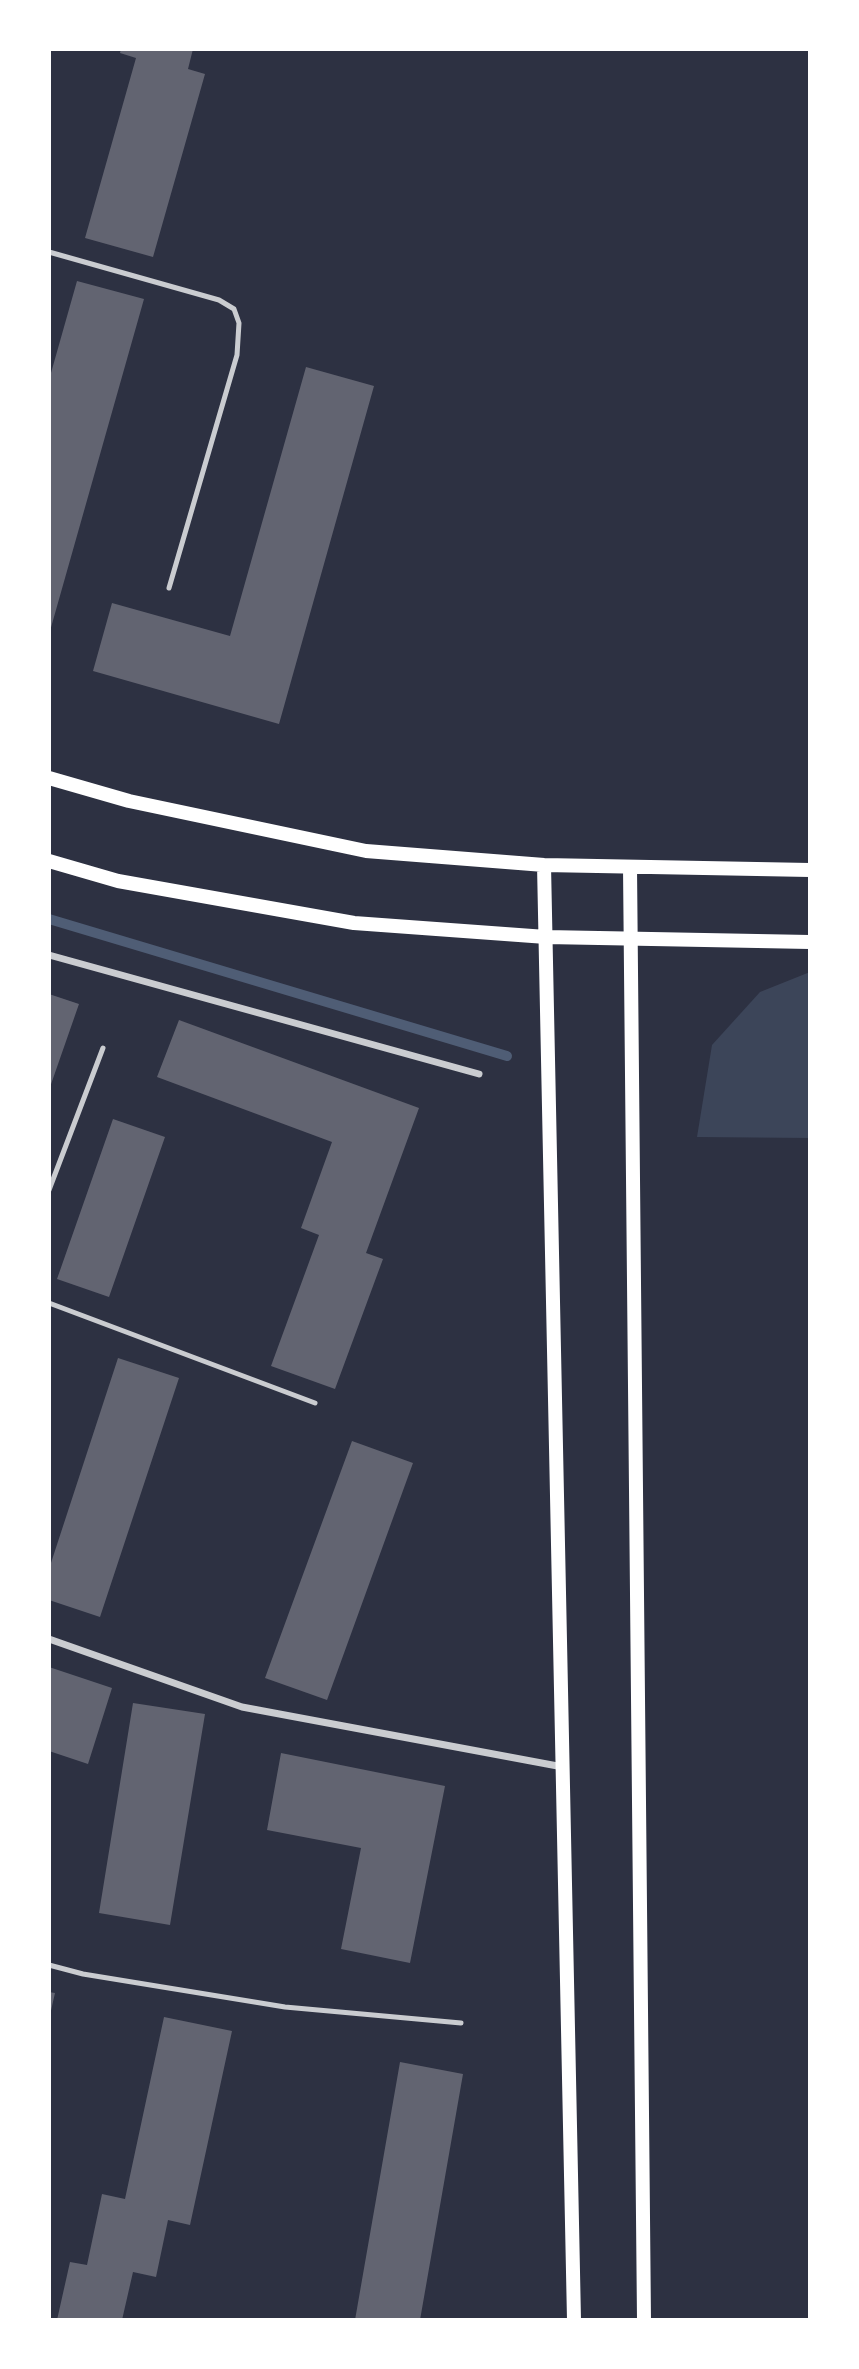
<!DOCTYPE html>
<html>
<head>
<meta charset="utf-8">
<style>
  body { margin:0 }
  #map { position:relative; width:859px; height:2369px; overflow:hidden; background:#2d3142; font-family:"Noto Serif",serif }
  canvas { display:block }
  .frame { position:absolute; inset:0; border:51px solid #fff; pointer-events:none }
</style>
</head>
<body>
<div id="map">
<canvas width="859" height="2369"></canvas>
<div class="frame"></div>
</div>
<script>
const g = document.querySelector('canvas').getContext('2d');
g.lineJoin = 'round';
function fill(path, color) { g.fillStyle = color; g.fill(path, 'evenodd'); }
const toPath = rows => new Path2D(rows.map(r => 'M' + r).join(''));
function strokePath(path, color, width, dash) { g.strokeStyle = color; g.lineWidth = width; g.lineCap = dash ? 'butt' : 'round'; g.setLineDash(dash || []); g.stroke(path); }
const green = toPath([
  [810,972,810,1138,697,1137,712,1045,760,992]
]);
const stream = toPath([
  [49,919,507,1056]
]);
const building = toPath([
  [121,49,193,49,188,69,205,74,153,257,85,238,136,58,120,53],
  [77,281,144,299,50,631,49,380],
  [306,367,374,386,279,724,93,671,112,603,230,636],
  [49,994,79,1004,49,1090],
  [179,1020,419,1108,366,1253,383,1259,335,1389,271,1366,319,1235,301,1228,332,1142,157,1077],
  [113,1119,165,1137,109,1297,57,1279],
  [118,1358,179,1378,100,1617,49,1600,49,1569],
  [352,1441,413,1463,327,1700,265,1678],
  [49,1667,112,1688,88,1764,49,1751],
  [133,1703,205,1714,170,1925,99,1913],
  [281,1753,445,1786,410,1963,341,1949,361,1848,267,1830],
  [49,1992,55,1993,50,2015,49,2015],
  [164,2017,232,2031,190,2225,168,2220,156,2277,133,2272,122,2320,57,2320,70,2262,87,2265,102,2194,125,2199],
  [400,2062,463,2074,420,2320,355,2320]
]);
const service = toPath([
  [49,252,219,300,234,309,239,323,237,355,169,588],
  [49,1190,103,1048],
  [49,1303,315,1403],
  [49,1965,83,1974,285,2007,461,2023]
]);
const minor = toPath([
  [49,955,479,1074],
  [49,1639,242,1707,563,1767]
]);
const secondary = toPath([
  [49,778,129,801,366,851,544,865,810,870],
  [49,861,118,881,354,923,546,937,810,942],
  [544,865,574,2320],
  [630,867,644,2320]
]);
fill(green, '#3c4559');
strokePath(stream, '#4f5d75', 10);
fill(building, '#626471');
strokePath(service, '#caccd0', 5);
strokePath(minor, '#caccd0', 7);
strokePath(secondary, '#fff', 14);
</script>
</body>
</html>
